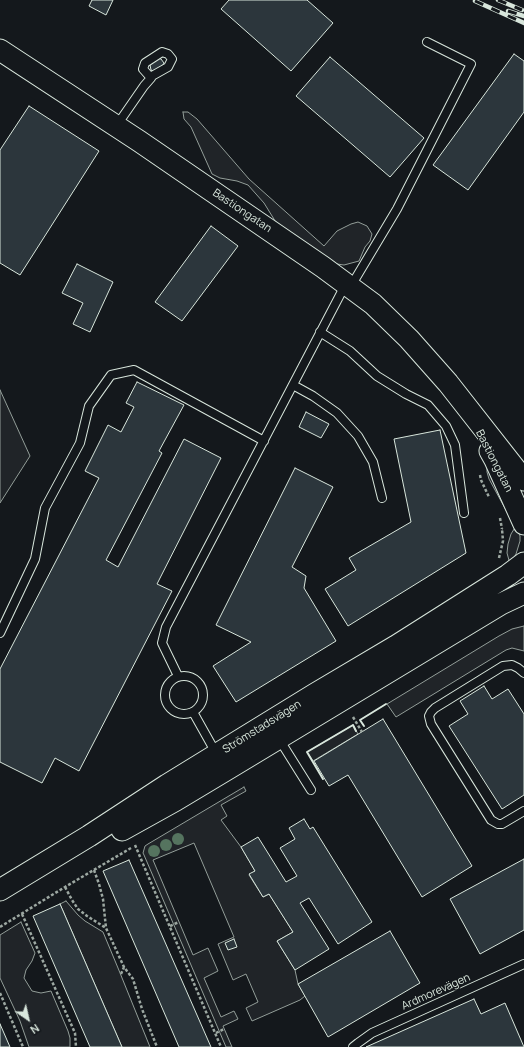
<!DOCTYPE html>
<html>
<head>
<meta charset="utf-8">
<style>
  body { margin:0 }
  #map { position:relative; width:524px; height:1047px; overflow:hidden; background:#14181c; font-family:Manrope,sans-serif }
  canvas { display:block }
  .north { position:absolute; left:8px; top:999px; width:40px; height:40px; -webkit-text-stroke:3px #14181c; paint-order:stroke; rotate:146deg; font-size:11px; font-weight:700; line-height:16px; text-align:center; color:#d8e6dc }
  .north::after { content:''; display:block; margin:auto; width:14px; height:18px; background:#d8e6dc; clip-path:polygon(50% 0,100% 100%,50% 72%,0 100%) }
</style>
</head>
<body>
<div id="map">
<canvas width="524" height="1047"></canvas>
<div class="north">N</div>
</div>
<script>
const g = document.querySelector('canvas').getContext('2d');
g.lineJoin = 'round';
function fill(path, color) { g.fillStyle = color; g.fill(path, 'evenodd'); }
const toPath = rows => new Path2D(rows.map(r => 'M' + r).join(''));
function strokePath(path, color, width, dash) { g.strokeStyle = color; g.lineWidth = width; g.lineCap = dash ? 'butt' : 'round'; g.setLineDash(dash || []); g.stroke(path); }
function drawText(font, color, halo, rows, align = 'center') {
  g.font = font + ' Manrope,sans-serif'; g.lineWidth = 3; g.setLineDash([]); g.textBaseline = 'middle'; g.strokeStyle = halo; g.fillStyle = color; for (const [text, x, y, turn = 0] of rows) {
    g.save(); g.translate(x, y); g.rotate((+turn || 0) * Math.PI / 180); g.textAlign = isNaN(turn) ? turn : align; if (halo) g.strokeText(text, 0, 0); g.fillText(text, 0, 0); g.restore();
  }
}
const green = toPath([
  [183,112,188,112,197,119,249,179,324,246,337,231,351,224,358,222,367,226,372,234,370,241,365,247,359,261,344,265,337,264,321,256,277,224,264,203,248,185,237,181,220,178,212,174,191,127,184,119,183,112],
  [0,390,30,456,0,503,0,390],
  [487,466,511,513,507,512,489,479,487,472,487,466],
  [516,526,520,536,520,541,516,554,510,564,507,553,508,544,511,534,516,526],
  [524,626,524,651,512,648,506,650,396,717,387,704,499,636,512,629,524,626],
  [353,725,358,734,313,761,307,752,353,725],
  [244,787,246,791,221,805,227,816,221,820,241,847,255,871,249,875,263,897,269,894,293,932,277,941,295,970,298,984,305,996,300,1000,252,1021,246,1008,258,1002,246,974,233,980,218,944,234,937,194,843,153,860,193,955,208,948,218,971,204,978,221,1017,234,1011,238,1019,223,1026,232,1047,226,1047,144,855,143,853,145,846,148,844,244,787],
  [66,901,78,915,85,921,103,932,118,968,150,1047,122,1047,60,904,66,901],
  [21,922,35,953,32,961,26,970,24,978,32,991,41,993,51,991,68,1031,70,1038,70,1047,29,1047,20,1021,0,978,0,935,21,922]
]);
const building = toPath([
  [92,0,113,0,106,15,89,6,92,0],
  [229,0,307,0,333,23,291,71,221,9,229,0],
  [514,54,524,61,524,112,468,190,433,165,514,54],
  [330,57,424,138,390,177,296,96,330,57],
  [158,58,161,59,164,63,163,65,153,71,151,70,150,65,158,58],
  [29,106,99,151,20,275,0,263,0,150,29,106],
  [211,226,238,246,182,321,155,302,211,226],
  [77,264,113,282,90,332,73,324,83,303,62,293,77,264],
  [137,382,184,405,159,451,162,453,106,560,118,567,184,439,221,458,157,584,172,591,79,771,55,758,42,783,0,762,0,669,99,478,85,471,108,425,121,432,134,407,126,403,137,382],
  [306,412,329,424,321,438,299,427,306,412],
  [440,430,466,553,348,626,325,589,356,570,349,558,411,522,394,439,440,430],
  [295,468,333,487,292,567,306,576,304,588,336,641,236,702,213,666,251,642,216,625,295,468],
  [484,686,492,699,508,689,524,714,524,795,502,809,449,726,468,714,460,701,484,686],
  [383,719,472,866,422,897,348,775,329,786,314,761,383,719],
  [304,819,310,829,313,827,372,922,338,944,309,898,300,903,329,949,295,970,277,941,293,932,269,894,263,897,249,874,255,871,241,847,258,837,286,882,297,876,280,848,295,839,289,828,304,819],
  [524,859,524,930,480,954,450,899,524,859],
  [129,860,211,1047,179,1047,103,871,129,860],
  [60,904,122,1047,90,1047,33,916,60,904],
  [390,931,420,983,328,1037,298,984,390,931],
  [234,939,237,947,228,950,225,943,234,939],
  [474,999,481,1014,505,1003,524,1047,366,1047,474,999],
  [0,1024,10,1047,0,1047,0,1024]
]);
const path = toPath([
  [480,475,481,480,489,497],
  [500,518,502,529],
  [499,558,503,541,502,529,503,529],
  [353,717,362,732],
  [135,845,221,1047],
  [94,870,99,884,103,899,106,928,124,967,133,979,142,1009,157,1047],
  [65,887,72,900,78,909,87,916,106,928],
  [22,914,75,1033,76,1047],
  [170,926,179,922],
  [0,927,65,887,131,848],
  [121,974,124,967],
  [0,993,23,1047],
  [216,1033,224,1029]
]);
const lane = toPath([
  [117,125,144,86,151,78,152,76,168,67,172,59,168,54,162,52,145,63,143,69,151,78],
  [351,286,397,209,471,64,427,42],
  [320,332,350,351,377,376,406,394,428,405,446,426,455,445,464,513],
  [293,385,313,396,337,413,358,436,373,462,382,498],
  [0,633,35,559,45,508,80,443,89,406,111,375,134,370,264,441],
  [524,673,518,668,512,665,503,666,435,708,431,712,429,716,431,724,491,820,498,824,502,824,524,811],
  '165 695a19 19 0 1 1 38 0a19 19 0 1 1-38 0Z',
  [178,676,162,643,166,627,341,293,346,284],
  [193,712,216,753],
  [279,739,311,790],
  [353,1047,358,1043,372,1033,524,964]
]);
const secondary = toPath([
  [0,50,139,141,323,267,373,304,409,339,448,383,524,480],
  [490,451,495,460,524,524],
  [122,830,176,800,226,770,501,604,524,593],
  [0,890,89,836,167,785,315,694,396,646,508,575,524,563]
]);
const rail = toPath([
  [498,0,522,10],
  [475,1,524,23],
  [508,11,524,16]
]);
const wall = toPath([
  [364,726,360,720,386,704],
  [323,779,307,752,353,725,356,731]
]);
const trees = [
  [178,839],
  [166,845],
  [154,851]
];
const streetNames = [
  ["Bastiongatan",242,211,34],
  ["Bastiongatan",494,461,63],
  ["Strömstadsvägen",262,727,-32],
  ["Ardmorevägen",436,992,-24]
];
fill(green, '#202428');
strokePath(green, '#939e99', 1);
fill(building, '#2c363c');
strokePath(building, '#d8e6dc', 1);
strokePath(lane, '#d8e6dc', 10);
strokePath(secondary, '#d8e6dc', 23);
strokePath(path, '#9da8a2', 2.5, [3, 2]);
strokePath(lane, '#14181c', 8);
strokePath(secondary, '#14181c', 21);
strokePath(rail, '#d8e6dc', 4.5);
strokePath(rail, '#14181c', 3, [9]);
strokePath(wall, '#d8e6dc', 2);
g.fillStyle = '#55745f';
for (const [x, y] of trees) { g.beginPath(); g.arc(x, y, 6, 0, 2 * Math.PI); g.fill(); }
drawText('11px', '#d8e6dc', '#14181c', streetNames);
</script>
</body>
</html>
